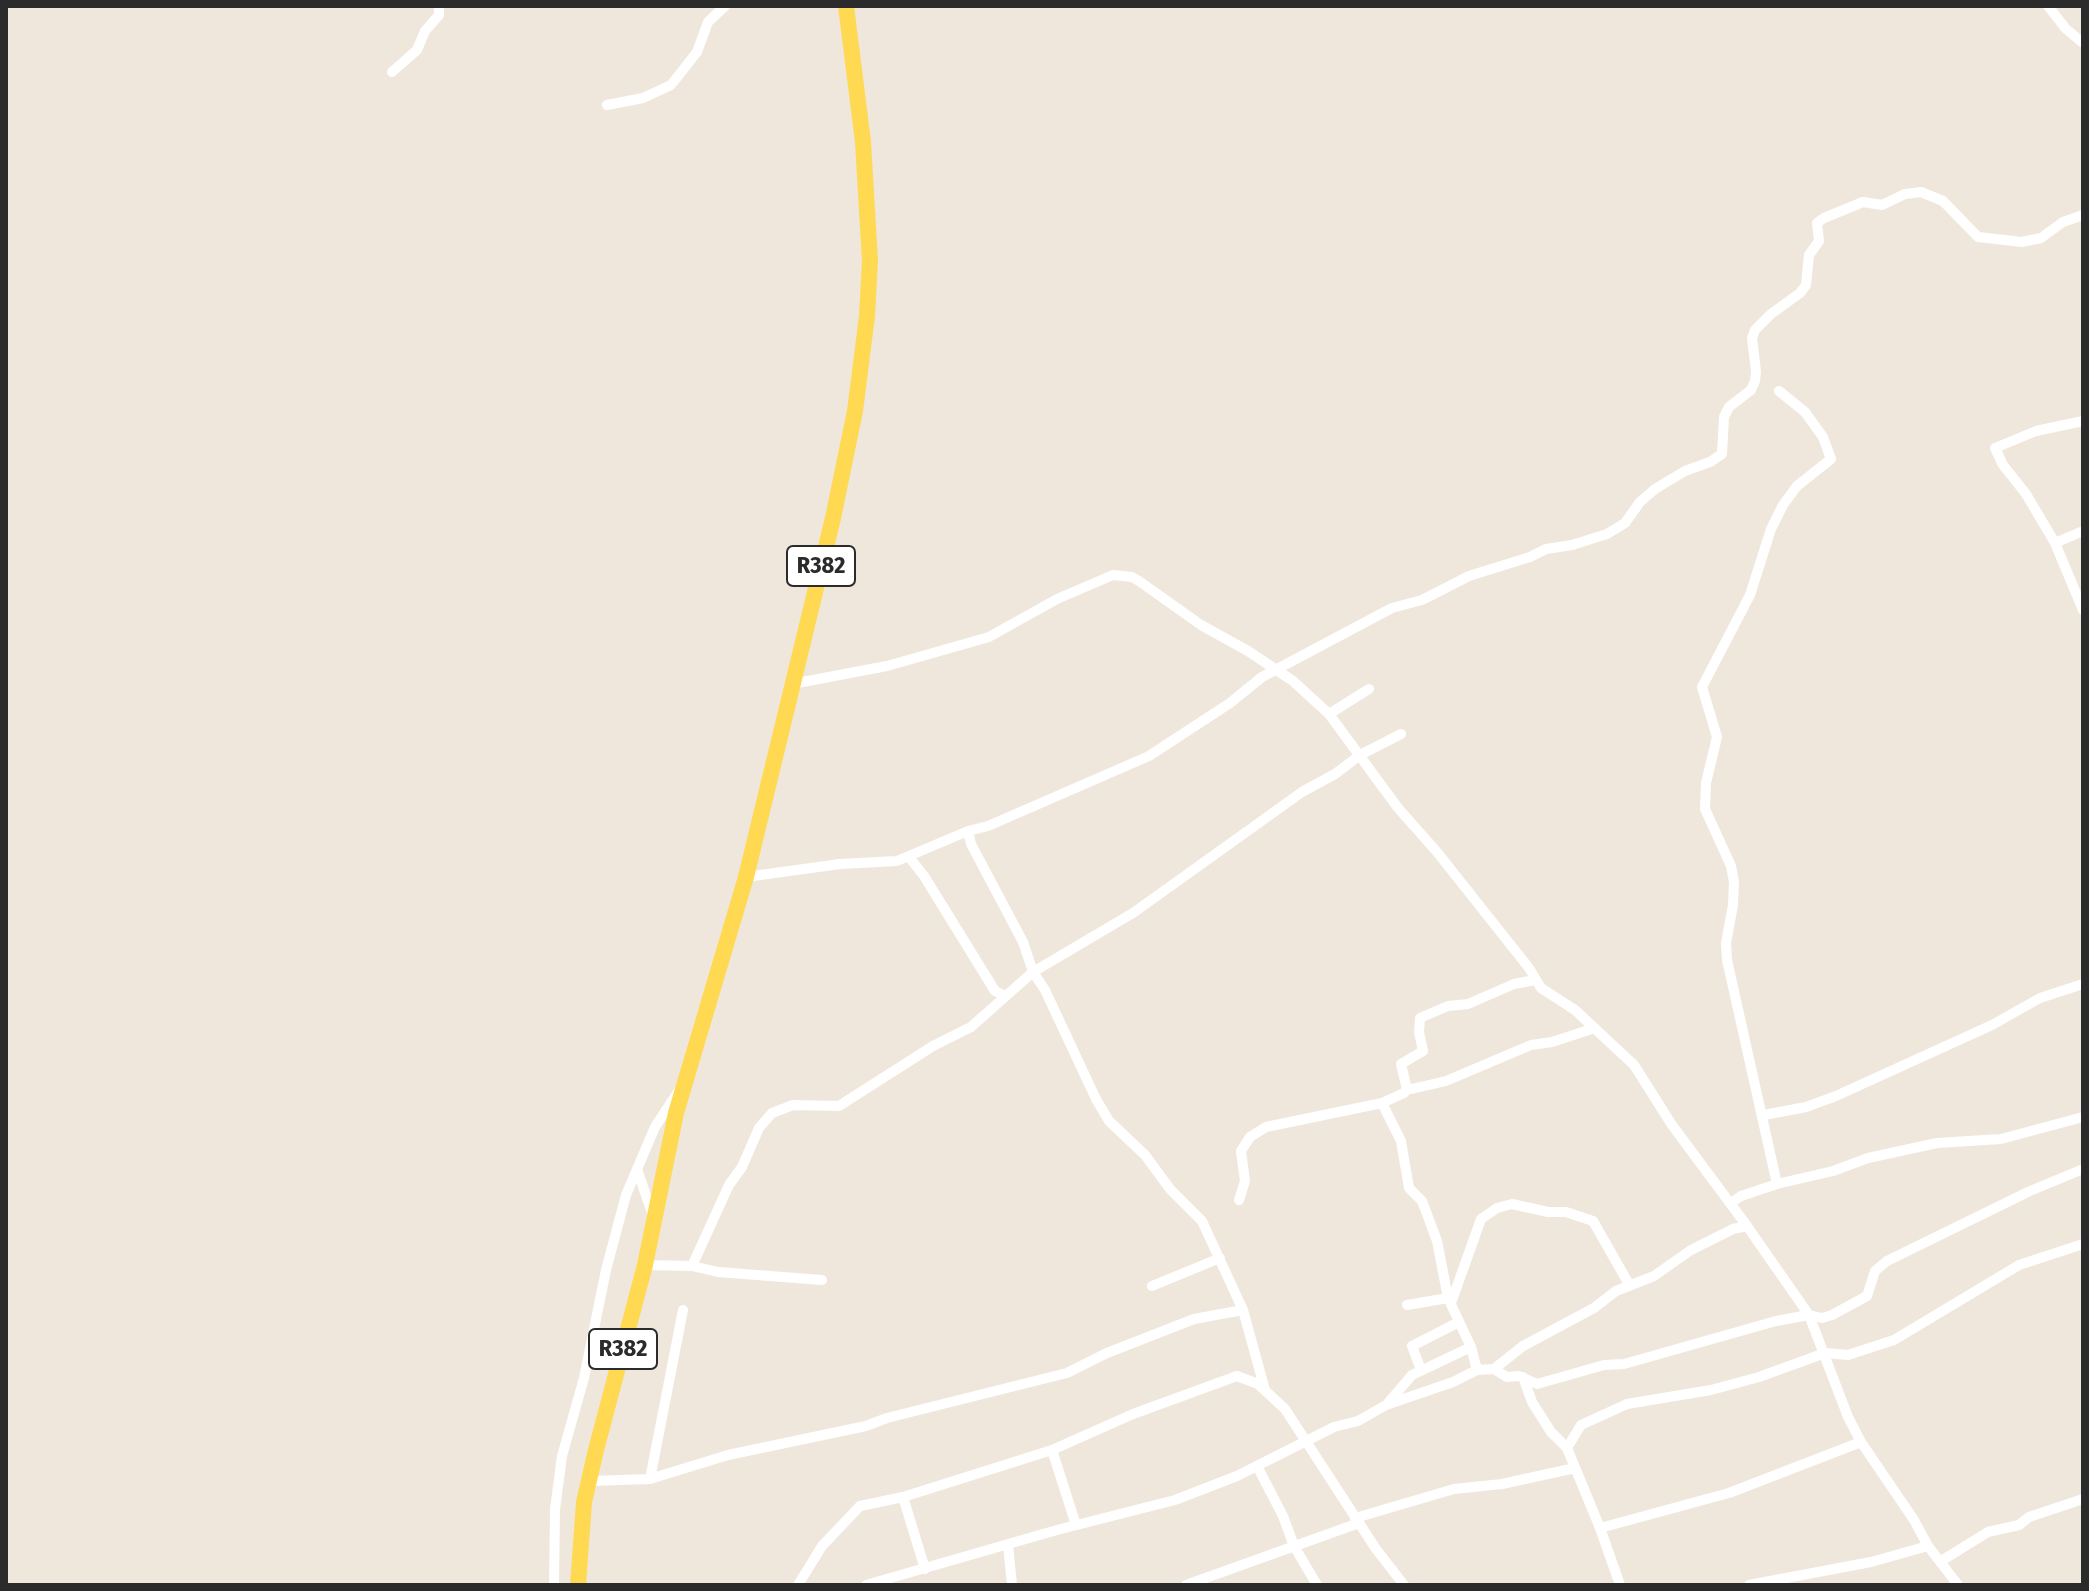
<!DOCTYPE html>
<html>
<head>
<meta charset="utf-8">
<style>
  body { margin:0 }
  #map { position:relative; width:2089px; height:1591px; overflow:hidden; background:#efe7dc; font-family:"Fira Sans Condensed",sans-serif }
  canvas { display:block }
  .frame { position:absolute; inset:0; border:8px solid #2b2b2b; pointer-events:none }
</style>
</head>
<body>
<div id="map">
<canvas width="2089" height="1591"></canvas>
<div class="frame"></div>
</div>
<script>
const g = document.querySelector('canvas').getContext('2d');
g.lineJoin = 'round';
const toPath = rows => new Path2D(rows.map(r => 'M' + r).join(''));
function strokePath(path, color, width, dash) { g.strokeStyle = color; g.lineWidth = width; g.lineCap = dash ? 'butt' : 'round'; g.setLineDash(dash || []); g.stroke(path); }
function drawText(font, color, halo, rows, align = 'center') {
  g.font = font + ' "Fira Sans Condensed",sans-serif'; g.lineWidth = 8; g.setLineDash([]); g.textBaseline = 'middle'; g.strokeStyle = halo; g.fillStyle = color; for (const [text, x, y, turn = 0] of rows) {
    g.save(); g.translate(x, y); g.rotate((+turn || 0) * Math.PI / 180); g.textAlign = isNaN(turn) ? turn : align; if (halo) g.strokeText(text, 0, 0); g.fillText(text, 0, 0); g.restore();
  }
}
const street = toPath([
  [2048,6,2066,29,2083,43],
  [392,72,417,50,425,31,439,15,439,6],
  [607,105,643,98,671,85,697,52,708,22,725,6],
  [2083,421,2036,431,1995,448,2003,465,2026,494,2055,543,2083,610],
  [2055,543,2083,531],
  [792,684,887,666,989,637,1057,599,1113,575,1132,577,1139,581,1201,625,1248,651,1293,681,1329,714,1398,808,1437,852,1529,968,1541,988,1575,1010,1634,1065,1672,1125,1747,1226,1809,1315,1848,1417,1861,1442,1914,1520,1928,1546,1958,1585],
  [1329,714,1369,689],
  [968,831,971,844,1023,942,1033,972,1045,990,1096,1099,1109,1121,1145,1155,1170,1189,1202,1221,1243,1310,1265,1390],
  [909,857,924,876,995,991,1005,996],
  [746,877,840,864,897,861,968,831,988,826,1149,756,1230,703,1262,677,1392,608,1422,600,1469,576,1530,557,1546,549,1572,545,1607,534,1625,523,1640,502,1655,489,1685,471,1710,462,1722,454,1724,417,1729,407,1751,390,1755,381,1756,371,1752,338,1755,330,1771,314,1800,293,1806,285,1809,255,1819,241,1817,223,1824,218,1863,202,1882,205,1905,194,1921,192,1943,201,1978,237,2022,242,2041,238,2063,222,2083,215],
  [1407,1090,1446,1081,1531,1045,1552,1042,1595,1028],
  [1382,1103,1401,1141,1409,1188,1422,1201,1437,1241,1448,1298,1471,1347,1477,1370],
  [1764,1115,1806,1107,1836,1096,1992,1025,2040,998,2083,984],
  [637,1169,652,1213],
  [1777,1184,1727,960,1726,943,1733,905,1734,882,1731,866,1705,809,1706,783,1717,737,1702,687,1750,595,1771,529,1783,505,1797,486,1831,459,1823,437,1805,412,1779,391],
  [1239,1200,1245,1181,1241,1151,1250,1137,1266,1127,1382,1103,1404,1093,1407,1089,1401,1064,1423,1051,1419,1032,1420,1018,1448,1006,1468,1004,1514,984,1535,980],
  [1731,1203,1741,1196,1777,1184,1833,1171,1868,1158,1937,1143,2001,1139,2083,1117],
  [645,1265,692,1266,718,1272,822,1280],
  [692,1266,729,1185,742,1167,759,1128,772,1113,793,1105,839,1106,933,1046,971,1027,1033,972,1133,913,1302,792,1335,774,1360,755,1401,734],
  [1152,1286,1220,1258],
  [1451,1303,1481,1219,1497,1208,1512,1204,1548,1212,1566,1212,1593,1221,1630,1286],
  [1407,1305,1448,1298],
  [1494,1369,1523,1346,1594,1308,1616,1291,1654,1276,1691,1250,1733,1229,1747,1226],
  [1421,1370,1412,1346,1459,1322],
  [1523,1377,1532,1402,1551,1432,1567,1448,1600,1528,1620,1585],
  [1388,1403,1412,1375,1471,1347],
  [1567,1448,1581,1425,1627,1404,1711,1390,1759,1377,1825,1353,1848,1355,1894,1340,2019,1265,2083,1244],
  [1052,1450,1076,1525],
  [1257,1466,1283,1516,1294,1546,1317,1585],
  [650,1479,683,1310],
  [590,1481,650,1479,728,1455,866,1426,887,1418,1067,1373,1107,1353,1194,1319,1243,1310],
  [903,1497,925,1569],
  [1355,1518,1454,1489,1502,1484,1575,1468],
  [1600,1528,1729,1493,1861,1442],
  [1008,1545,1012,1585],
  [1941,1561,1988,1532,2019,1525,2029,1517,2083,1499],
  [554,1585,555,1509,562,1456,584,1378,606,1270,626,1195,655,1127,678,1092],
  [798,1585,822,1546,860,1506,903,1497,1052,1450,1133,1414,1237,1376,1258,1384,1285,1409,1376,1549,1404,1585],
  [866,1585,1057,1530,1175,1500,1237,1476,1334,1427,1358,1421,1386,1405,1453,1382,1477,1370,1494,1369,1507,1377,1519,1376,1537,1384,1604,1365,1624,1364,1776,1321,1809,1315,1822,1318,1832,1315,1867,1296,1875,1271,1887,1261,2030,1191,2083,1169],
  [1186,1585,1359,1523],
  [1749,1585,1871,1562,1928,1546]
]);
const primary = toPath([
  [578,1585,584,1502,596,1450,645,1265,676,1113,746,877,833,518,855,411,867,316,870,261,863,142,846,6]
]);
const shields = [
  [821,566,68],
  [623,1349,68]
];
const shieldNames = [
  ["R382",821,566],
  ["R382",623,1349]
];
strokePath(street, '#fff', 10);
strokePath(primary, '#ffd951', 16);
for (const [x, y, w] of shields) { const box = new Path2D(); box.roundRect(x - w / 2, y - 20, w, 40, 6); g.fillStyle = '#fff'; g.fill(box); strokePath(box, '#2b2b2b', 2); }
drawText('bold 24px', '#2b2b2b', null, shieldNames);
</script>
</body>
</html>
